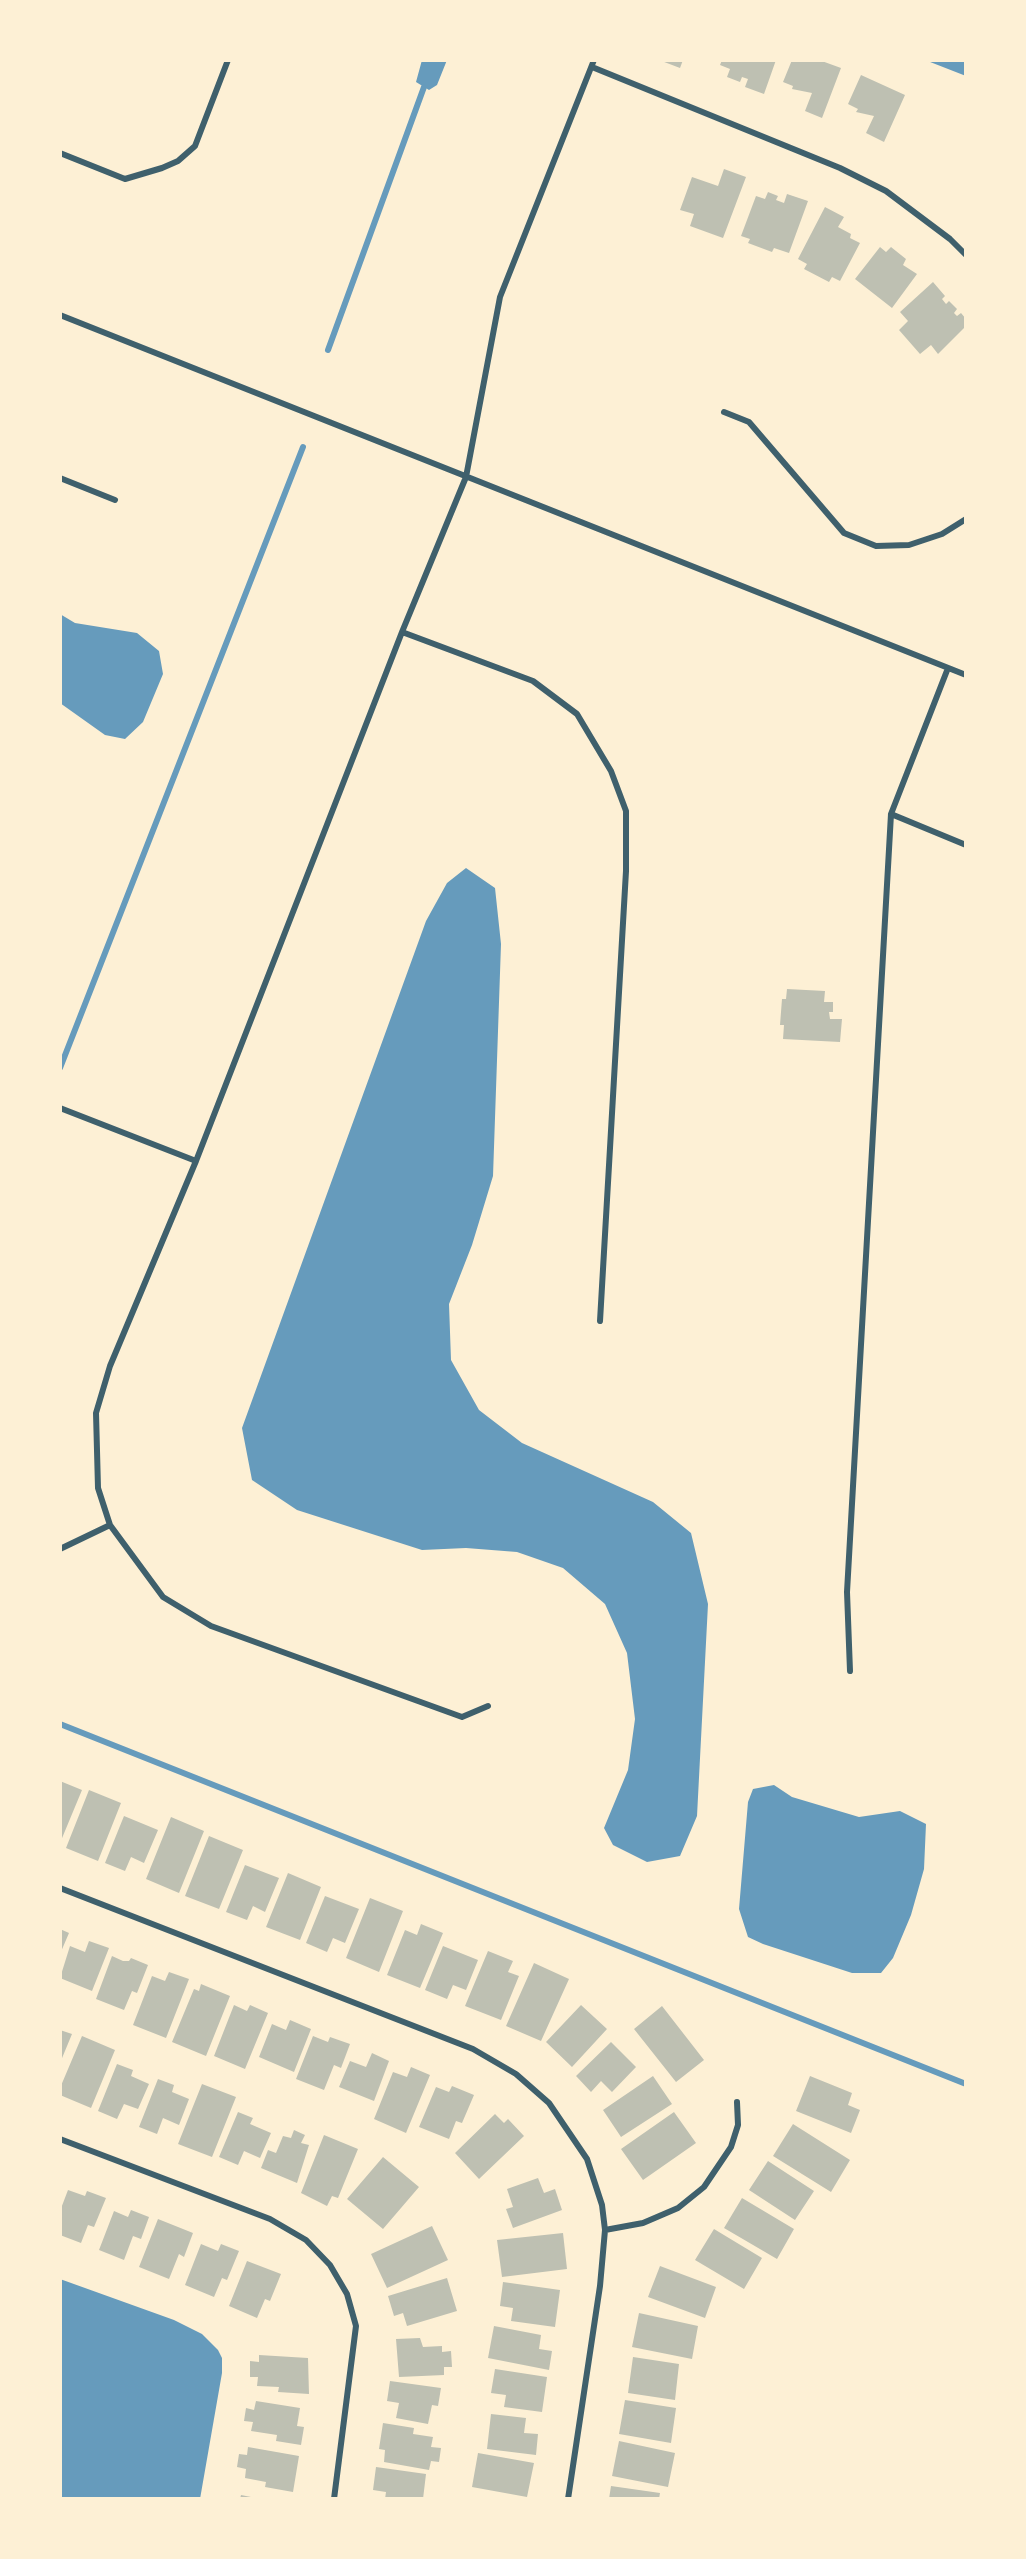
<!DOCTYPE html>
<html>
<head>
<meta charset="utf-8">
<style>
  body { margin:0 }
  #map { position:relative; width:1026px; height:2559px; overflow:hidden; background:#fdf0d5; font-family:"Libre Baskerville",serif }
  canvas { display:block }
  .frame { position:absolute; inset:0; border:62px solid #fdf0d5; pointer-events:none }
</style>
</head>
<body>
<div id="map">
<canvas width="1026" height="2559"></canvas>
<div class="frame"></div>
</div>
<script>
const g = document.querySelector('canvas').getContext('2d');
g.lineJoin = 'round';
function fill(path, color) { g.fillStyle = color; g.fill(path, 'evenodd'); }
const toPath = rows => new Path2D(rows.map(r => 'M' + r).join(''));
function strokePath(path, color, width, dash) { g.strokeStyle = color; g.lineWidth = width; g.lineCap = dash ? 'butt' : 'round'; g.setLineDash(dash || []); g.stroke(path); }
const water = toPath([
  [422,60,447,60,437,85,429,90,416,82],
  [925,60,966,60,966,76],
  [60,614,75,623,137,633,159,651,163,674,143,722,125,739,105,735,60,703],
  [466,868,495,888,501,944,493,1176,472,1245,449,1304,451,1360,479,1410,522,1443,653,1502,691,1533,708,1604,697,1816,680,1856,647,1862,613,1845,604,1828,628,1770,635,1719,627,1653,605,1604,563,1568,517,1552,466,1548,422,1550,297,1510,252,1480,242,1428,426,921,447,883],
  [774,1785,792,1797,859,1817,900,1811,926,1824,924,1869,911,1915,893,1958,881,1973,852,1973,763,1944,748,1937,739,1909,748,1802,753,1789],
  [60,2279,174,2320,202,2334,218,2350,222,2358,222,2373,200,2499,60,2499]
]);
const stream = toPath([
  [328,350,424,87],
  [60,1068,303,447],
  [60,1724,966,2084]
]);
const building = toPath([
  [659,60,683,60,680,68],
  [722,60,776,60,764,94,745,87,748,79,742,77,740,82,727,77,730,69,720,65],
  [792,60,819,60,841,68,822,118,805,111,812,93,792,89,793,86,783,82],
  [861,75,905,95,884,142,866,133,874,116,856,112,858,109,848,104],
  [724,169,746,177,723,238,690,226,694,214,680,210,692,177,718,186],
  [768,192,778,196,776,200,784,203,787,194,808,201,789,253,774,248,772,252,748,243,750,239,741,236,756,196,765,199],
  [825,207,844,217,838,227,851,234,850,238,860,243,840,281,832,277,829,282,804,269,807,264,798,259],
  [880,247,886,252,891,247,906,259,903,265,917,274,892,308,855,279],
  [933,282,945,296,942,299,946,304,949,301,957,309,954,313,957,316,961,313,966,319,966,326,938,354,931,345,920,354,899,330,908,321,900,312],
  [787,989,825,991,824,1002,833,1002,833,1012,829,1012,830,1019,842,1019,840,1042,783,1039,784,1025,780,1025,782,999,786,999],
  [60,1781,82,1790,60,1843],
  [89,1790,121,1803,98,1861,66,1848],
  [124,1816,158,1830,144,1863,131,1857,125,1871,105,1863],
  [171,1817,204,1831,179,1893,146,1879],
  [209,1836,243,1850,219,1909,185,1896],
  [245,1865,279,1878,265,1912,253,1906,247,1920,226,1912],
  [288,1873,321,1887,300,1940,266,1927],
  [325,1896,359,1909,345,1943,333,1938,327,1952,306,1943],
  [370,1898,403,1911,379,1972,346,1958],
  [421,1924,443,1933,420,1988,387,1975,405,1930,417,1935],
  [60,1929,69,1933,60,1954],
  [89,1941,109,1948,92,1991,60,1978,70,1946,85,1952],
  [443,1946,478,1960,466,1990,453,1985,447,1999,425,1990],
  [488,1951,513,1961,508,1972,519,1976,501,2020,465,2006],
  [112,1956,123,1961,129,1961,131,1958,148,1965,137,1993,132,1991,124,2010,96,1999],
  [534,1963,569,1979,541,2041,506,2026],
  [169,1972,189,1979,166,2038,133,2025,152,1976,165,1981],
  [201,1984,230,1996,206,2056,172,2042,194,1989,199,1991],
  [234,2005,247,2011,250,2005,268,2013,245,2069,214,2056],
  [581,2005,607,2029,572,2067,546,2042],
  [662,2006,704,2060,676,2082,634,2029],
  [290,2020,311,2029,294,2072,259,2057,272,2024,286,2030],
  [60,2030,72,2034,60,2063],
  [82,2036,115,2050,91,2108,60,2095,60,2088],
  [313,2036,328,2042,330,2037,350,2044,341,2068,334,2065,324,2090,296,2079],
  [611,2042,636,2067,612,2092,601,2081,591,2092,576,2076],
  [372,2053,389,2061,374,2101,339,2087,350,2061,366,2067],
  [117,2064,133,2070,131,2076,149,2084,138,2109,124,2104,117,2119,98,2111],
  [411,2067,430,2075,406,2133,374,2119,393,2072,407,2077],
  [653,2076,672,2104,621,2137,603,2110],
  [810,2076,852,2093,848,2105,860,2110,851,2133,796,2111],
  [158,2079,174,2085,172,2092,189,2099,179,2125,163,2118,157,2134,139,2127],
  [202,2084,236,2097,212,2157,178,2144],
  [452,2086,474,2095,462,2123,456,2121,449,2139,419,2127,436,2087,449,2092],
  [238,2112,253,2118,250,2124,271,2133,260,2158,244,2151,238,2165,219,2157],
  [674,2112,696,2143,643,2180,621,2149],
  [495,2114,504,2123,508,2119,524,2136,479,2179,455,2153],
  [793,2124,850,2160,831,2192,773,2156],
  [294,2130,305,2135,301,2143,309,2145,297,2183,261,2168,268,2150,276,2153,283,2136,291,2138],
  [324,2135,358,2149,338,2198,332,2196,327,2206,301,2193],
  [383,2157,419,2187,383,2229,347,2199],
  [768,2161,814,2191,795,2220,749,2190],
  [538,2178,544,2193,555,2189,562,2210,513,2228,506,2209,513,2207,507,2189],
  [68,2190,85,2196,87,2191,106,2198,94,2227,88,2225,81,2243,60,2235,60,2211],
  [742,2198,794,2229,777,2259,724,2228],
  [131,2210,149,2217,141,2239,133,2236,124,2260,99,2250,114,2211,128,2217],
  [158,2219,193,2233,184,2257,179,2254,169,2279,139,2267],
  [432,2226,448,2260,387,2288,371,2254],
  [714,2229,762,2258,744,2289,695,2260],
  [563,2233,567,2269,502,2277,497,2240],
  [201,2244,218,2251,221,2244,239,2251,227,2280,222,2278,214,2297,185,2285],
  [247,2261,281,2274,270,2301,265,2299,257,2318,229,2306],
  [660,2266,716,2287,705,2318,648,2297],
  [447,2278,457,2311,407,2326,403,2313,394,2316,388,2296],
  [503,2282,560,2290,555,2327,511,2321,513,2308,500,2306],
  [639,2313,698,2326,692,2359,632,2347],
  [494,2326,541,2335,539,2349,552,2351,549,2370,488,2358],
  [420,2338,423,2347,442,2346,442,2352,451,2351,452,2367,444,2367,444,2375,399,2377,396,2339],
  [259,2355,308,2358,309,2394,278,2392,279,2387,257,2386,258,2377,250,2377,250,2361,259,2362],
  [633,2357,679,2364,675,2400,628,2393],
  [495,2369,547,2377,542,2412,504,2407,506,2395,491,2393],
  [390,2381,441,2388,438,2406,432,2405,428,2424,396,2418,399,2403,387,2401],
  [625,2400,676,2408,671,2443,619,2434],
  [256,2401,300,2408,297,2426,304,2427,301,2445,276,2441,277,2435,251,2431,253,2422,244,2421,246,2408,254,2410],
  [491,2414,526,2418,524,2433,538,2434,536,2455,487,2449],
  [383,2423,414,2428,413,2434,433,2437,431,2447,441,2448,439,2462,431,2461,429,2470,384,2462,385,2450,379,2449],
  [619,2441,675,2453,668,2487,612,2476],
  [248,2447,299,2456,293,2492,265,2487,266,2482,245,2478,246,2469,237,2467,239,2454,247,2455],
  [478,2453,534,2463,527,2497,472,2487],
  [376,2467,426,2474,423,2499,385,2499,386,2492,373,2490],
  [611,2486,660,2493,659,2499,609,2499],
  [241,2495,256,2498,256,2499,240,2499]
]);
const minor = toPath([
  [592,67,840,168,886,191,950,239,966,255],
  [60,153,125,179,162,168,178,161,195,146,228,60],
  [60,315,966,675],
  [724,412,749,422,844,533,876,546,909,545,942,534,966,519],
  [60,478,115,500],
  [402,632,533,681,577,714,611,771,626,811,626,871,600,1321],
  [891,814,966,845],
  [60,1108,196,1161],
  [60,1549,110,1525],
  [850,1671,847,1592,891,814,948,668],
  [488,1706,462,1717,211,1626,163,1597,110,1525,98,1488,96,1413,110,1366,196,1161,402,632,466,477,500,297,594,60],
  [60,1888,473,2049,516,2074,549,2103,587,2159,602,2205,605,2230,600,2286,568,2499],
  [60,2139,270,2219,306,2240,330,2265,347,2294,356,2326,334,2499],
  [605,2230,643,2223,678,2208,704,2187,731,2147,738,2125,737,2102]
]);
fill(water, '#669bbc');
strokePath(stream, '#669bbc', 6);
fill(building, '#bec0b2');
strokePath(minor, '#3f606c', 6);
</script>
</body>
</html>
